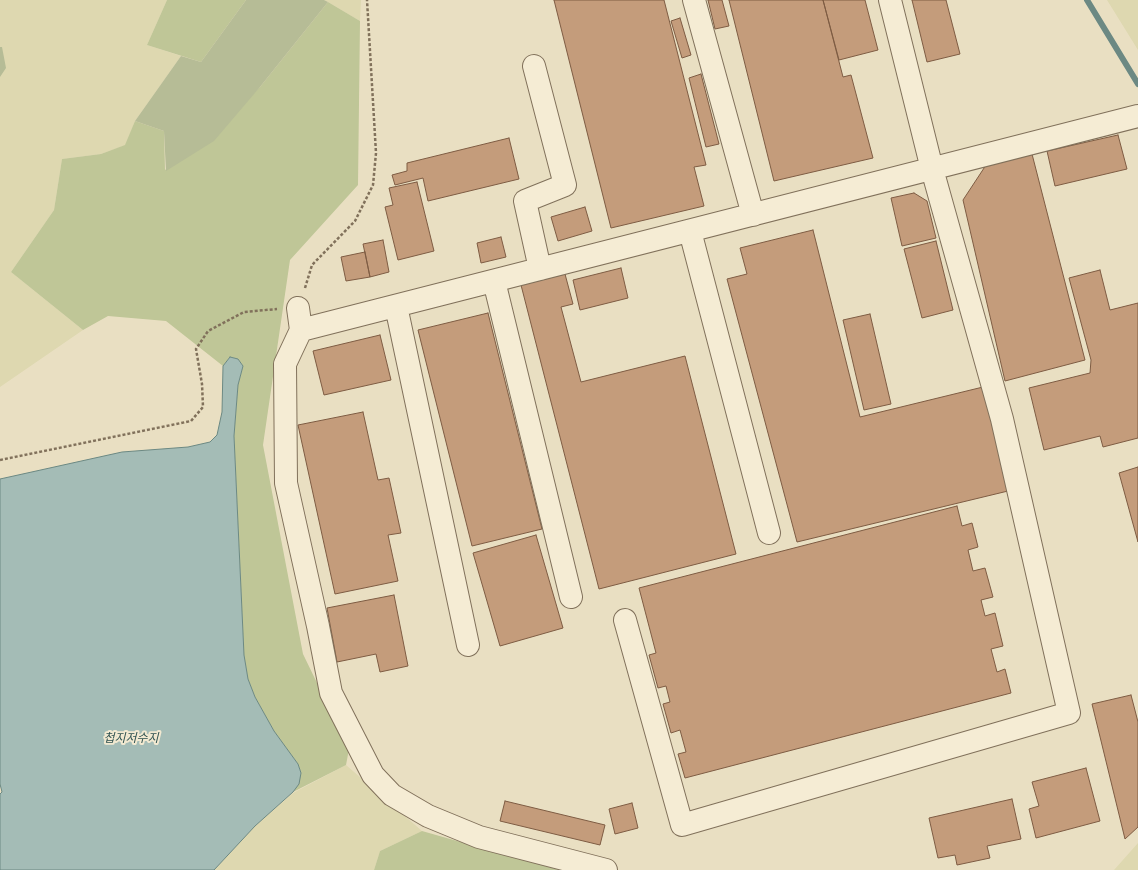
<!DOCTYPE html>
<html>
<head>
<meta charset="utf-8">
<style>
  body { margin:0 }
  canvas { display:block; background:#e9dfc2 }
</style>
</head>
<body>
<canvas width="1138" height="870"></canvas>
<script>
const g = document.querySelector('canvas').getContext('2d');
g.lineJoin = 'round';
function fill(path, color) { g.fillStyle = color; g.fill(path, 'evenodd'); }
const toPath = rows => new Path2D(rows.map(r => 'M' + r).join(''));
function strokePath(path, color, width, dash) { g.strokeStyle = color; g.lineWidth = width; g.lineCap = dash ? 'butt' : 'round'; g.setLineDash(dash || []); g.stroke(path); }
function drawText(font, color, halo, rows, align = 'center') {
  g.font = font + ' "Crimson Pro","Noto Sans KR",serif'; g.lineWidth = 4; g.setLineDash([]); g.textBaseline = 'middle'; g.strokeStyle = halo; g.fillStyle = color; for (const [text, x, y, turn = 0] of rows) {
    g.save(); g.translate(x, y); g.rotate((+turn || 0) * Math.PI / 180); g.textAlign = isNaN(turn) ? turn : align; if (halo) g.strokeText(text, 0, 0); g.fillText(text, 0, 0); g.restore();
  }
}
const farmland = toPath([
  [0,0,167,0,147,45,181,56,135,121,126,145,101,154,62,159,54,210,11,272,83,330,0,387],
  [324,0,361,0,360,21,328,2],
  [1107,0,1138,0,1138,50],
  [346,765,422,831,380,851,374,870,214,870,255,826,293,793],
  [1138,843,1138,870,1114,870]
]);
const green = toPath([
  [167,0,246,0,201,62,147,45],
  [328,2,360,21,358,185,290,260,263,445,303,654,349,749,346,765,293,792,301,774,298,764,274,731,255,697,248,679,244,655,234,436,238,385,243,366,238,359,230,357,223,366,166,321,108,316,83,330,11,272,54,210,62,159,101,154,125,145,135,121,164,131,165,170,260,87],
  [422,831,559,870,374,870,380,851]
]);
const cemetery = toPath([
  [246,0,324,0,328,2,260,87,214,141,166,171,164,131,135,121,181,56,201,62],
  [0,47,2,47,6,68,0,77]
]);
const water = toPath([
  [230,357,238,359,243,366,238,385,234,436,244,655,248,679,255,697,274,731,298,764,301,773,299,784,293,792,255,826,214,870,0,870,0,794,2,792,0,784,0,479,122,452,188,447,210,442,217,435,222,412,223,366,230,357]
]);
const stream = toPath([
  [1087,0,1138,84]
]);
const building = toPath([
  [554,0,664,0,706,165,694,167,704,206,611,228,554,0],
  [708,0,722,0,729,26,715,29,708,0],
  [729,0,823,0,843,77,851,75,873,158,774,181,729,0],
  [823,0,865,0,878,50,839,60,823,0],
  [912,0,946,0,960,54,927,62,912,0],
  [680,18,691,55,682,58,671,21,680,18],
  [701,74,719,144,706,147,689,78,701,74],
  [1118,135,1127,169,1055,186,1047,151,1118,135],
  [509,138,519,179,428,201,423,178,395,185,392,175,407,171,407,163,509,138],
  [1032,154,1085,360,1005,381,963,200,988,162,1032,154],
  [417,182,434,251,398,260,385,207,393,205,389,188,417,182],
  [914,193,927,201,936,238,902,246,891,198,914,193],
  [585,207,592,231,558,241,551,217,585,207],
  [813,230,860,417,983,387,1008,491,797,542,727,279,747,274,740,248,813,230],
  [501,237,506,257,481,263,477,243,501,237],
  [383,240,389,272,370,277,363,244,383,240],
  [936,241,953,310,922,318,904,249,936,241],
  [365,252,370,277,346,281,341,257,365,252],
  [621,268,628,298,580,310,573,280,621,268],
  [1100,270,1110,310,1138,303,1138,438,1103,447,1100,436,1044,450,1029,388,1090,373,1091,360,1069,278,1100,270],
  [565,274,573,304,561,307,581,382,685,356,736,554,599,589,521,285,565,274],
  [488,313,542,529,472,546,418,330,488,313],
  [870,314,891,404,864,410,843,320,870,314],
  [380,335,391,380,324,395,313,351,380,335],
  [363,412,378,480,389,478,401,533,388,535,398,581,335,594,298,425,363,412],
  [1138,467,1138,542,1119,473,1138,467],
  [957,506,962,526,972,523,978,547,968,550,973,571,985,568,993,597,981,600,985,616,995,613,1003,646,991,649,997,672,1005,669,1011,693,685,778,678,754,686,752,680,730,671,733,663,704,670,702,666,686,658,688,649,655,656,653,639,588,957,506],
  [536,535,563,628,500,646,473,553,536,535],
  [394,595,408,666,380,672,376,654,337,662,327,608,394,595],
  [1131,695,1138,722,1138,827,1125,839,1092,704,1131,695],
  [1086,768,1100,821,1036,838,1029,809,1039,806,1032,782,1086,768],
  [1012,799,1021,839,987,846,990,858,957,865,955,855,938,858,929,818,1012,799],
  [505,801,605,825,600,845,500,821,505,801],
  [632,803,638,828,615,834,609,809,632,803]
]);
const path = toPath([
  [305,288,312,265,355,221,373,185,376,153,367,0],
  [0,460,191,421,203,407,202,384,196,349,208,331,244,312,277,309]
]);
const minor = toPath([
  [694,0,753,215],
  [534,66,565,185,525,201,540,269],
  [690,231,769,533],
  [494,281,571,597],
  [396,306,468,645],
  [298,308,301,330,285,364,286,483,318,626,331,693,373,775,392,795,428,816,479,837,606,870],
  [301,330,1138,116],
  [625,620,682,825,1069,713,1002,419,932,169,890,0]
]);
const waterNames = [
  ["첩지저수지",131,738]
];
fill(farmland, '#ded8b0');
fill(green, '#bfc697');
fill(cemetery, '#b6bc96');
fill(water, '#a4bcb6');
strokePath(water, '#6c8983', 1);
strokePath(stream, '#6c8983', 6);
fill(building, '#c49c7b');
strokePath(building, '#7e5c43', 1);
strokePath(minor, '#81715b', 24);
strokePath(path, '#81715b', 2.5, [3, 2]);
strokePath(minor, '#f5ecd4', 22);
drawText('italic 12px', '#2e5150', '#f2e9d1', waterNames);
</script>
</body>
</html>
